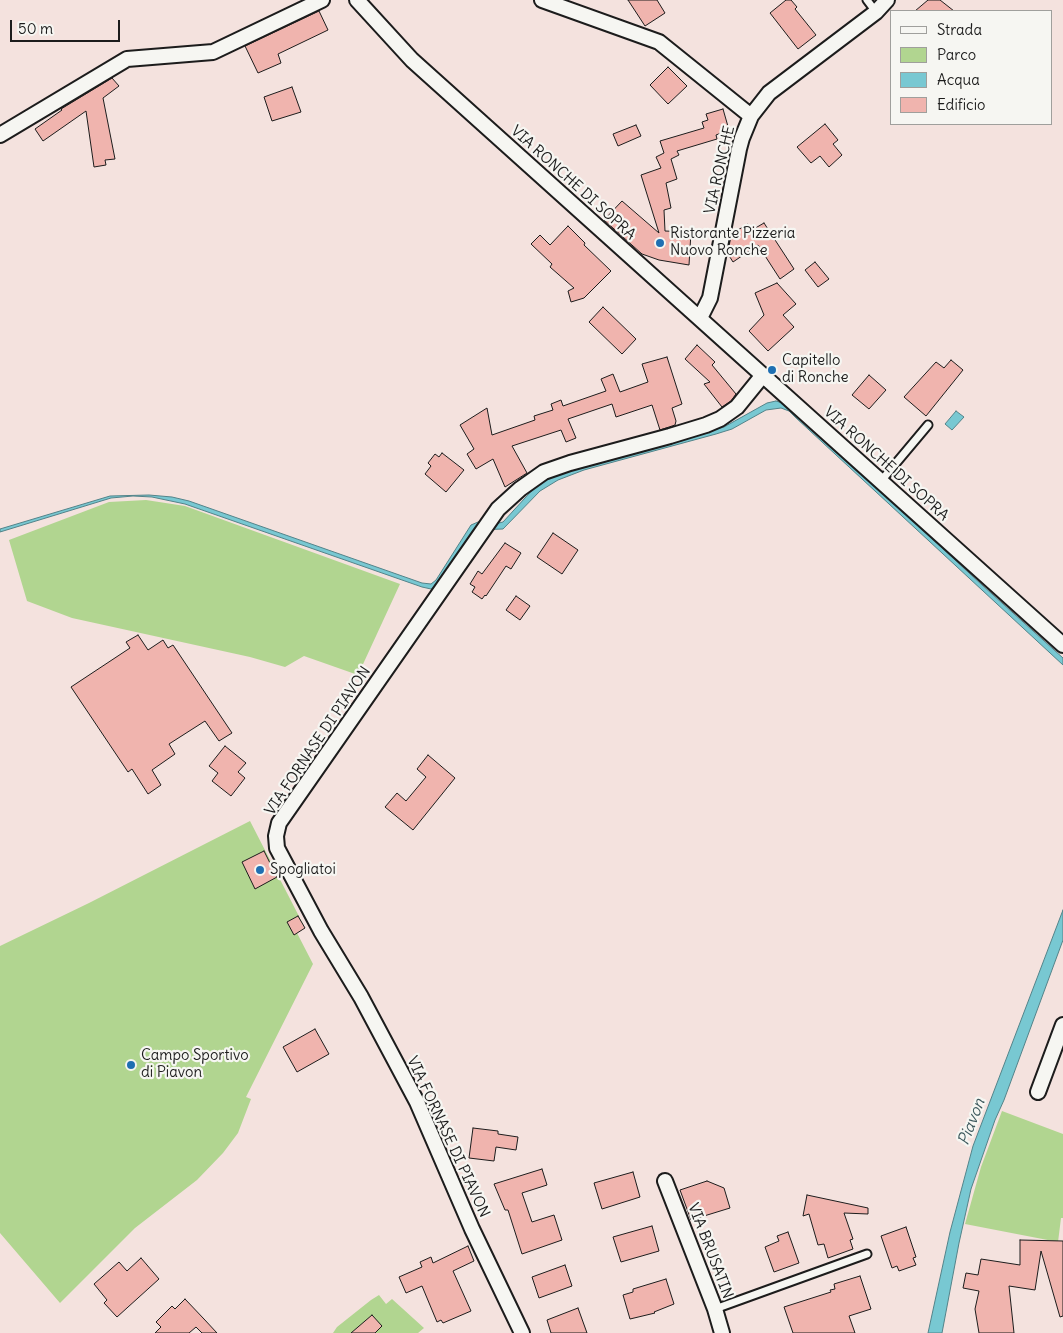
<!DOCTYPE html>
<html>
<head>
<meta charset="utf-8">
<style>
  body { margin:0 }
  #map { position:relative; width:1063px; height:1333px; overflow:hidden; background:#f4e2de; font-family:Delius,sans-serif }
  canvas { display:block }
  .legend { position:absolute; left:890px; top:10px; width:162px; height:115px; box-sizing:border-box; background:#f6f6f2; border:1px solid #9f9f9c; margin:0; padding:6px 9px; list-style:none; font-size:15px; color:#1c1c1c }
  .legend li { display:flex; align-items:center; gap:10px; height:25px }
  .legend b { width:25px; border:1px solid #9f9f9c }
  .scale { position:absolute; left:10px; top:20px; width:110px; height:22px; box-sizing:border-box; border:2px solid #1c1c1c; border-top:0; padding-left:6px; font-size:15px; line-height:18px; white-space:nowrap; color:#1c1c1c; -webkit-text-stroke:4px #f6f6f2; paint-order:stroke }
</style>
</head>
<body>
<div id="map">
<canvas width="1063" height="1333"></canvas>
<ul class="legend">
<li><b style="height:6px;background:#f6f6f2"></b>Strada</li>
<li><b style="height:14px;background:#b1d590"></b>Parco</li>
<li><b style="height:14px;background:#78c8d2"></b>Acqua</li>
<li><b style="height:14px;background:#f0b4ae"></b>Edificio</li>
</ul>
<div class="scale">50 m</div>
</div>
<script>
const g = document.querySelector('canvas').getContext('2d');
g.lineJoin = 'round';
function fill(path, color) { g.fillStyle = color; g.fill(path, 'evenodd'); }
const toPath = rows => new Path2D(rows.map(r => 'M' + r).join(''));
function strokePath(path, color, width, dash) { g.strokeStyle = color; g.lineWidth = width; g.lineCap = dash ? 'butt' : 'round'; g.setLineDash(dash || []); g.stroke(path); }
function drawText(font, color, halo, rows, align = 'center') {
  g.font = font + ' Delius,sans-serif'; g.lineWidth = 4.5; g.setLineDash([]); g.textBaseline = 'middle'; g.strokeStyle = halo; g.fillStyle = color; for (const [text, x, y, turn = 0] of rows) {
    g.save(); g.translate(x, y); g.rotate((+turn || 0) * Math.PI / 180); g.textAlign = isNaN(turn) ? turn : align; if (halo) g.strokeText(text, 0, 0); g.fillText(text, 0, 0); g.restore();
  }
}
const green = toPath([
  [146,500,185,506,400,584,358,675,304,656,285,667,250,657,72,618,27,601,9,540,109,502],
  [250,821,305,928,297,933,313,964,246,1097,251,1099,238,1133,223,1153,197,1180,135,1228,60,1303,0,1233,0,946,89,903],
  [1002,1111,1063,1134,1063,1218,1061,1218,1058,1242,965,1224,981,1167],
  [379,1295,386,1304,392,1299,424,1328,418,1333,333,1333,337,1327,371,1300]
]);
const water = toPath([
  [776,401,785,404,845,458,982,585,1063,658,1063,665,795,417,789,411,781,408,766,410,732,429,716,434,584,470,558,480,540,491,503,529,476,530,439,585,431,589,422,587,185,504,152,497,133,496,111,498,0,532,0,529,110,496,149,495,172,497,189,501,422,583,431,584,436,580,471,525,478,522,495,524,503,522,536,486,554,474,724,427,767,403,776,401],
  [956,411,964,417,952,430,945,424,956,411],
  [1063,910,1063,940,1004,1100,995,1120,971,1189,959,1243,942,1333,928,1333,950,1232,973,1146,1063,910]
]);
const building = toPath([
  [628,0,657,0,665,13,645,26,628,0],
  [786,0,791,0,797,7,795,9,816,35,798,49,770,13,786,0],
  [928,0,940,0,954,11,915,11,928,0],
  [319,11,328,30,278,54,281,63,258,73,245,46,319,11],
  [668,67,687,86,668,104,650,85,668,67],
  [112,78,119,86,103,98,115,159,105,160,106,165,94,167,86,111,43,141,35,129,62,110,61,109,112,78],
  [292,87,301,112,272,121,264,97,292,87],
  [723,109,729,130,716,135,717,139,677,151,679,155,671,159,677,179,666,183,671,208,664,210,665,231,691,232,689,265,659,260,642,254,604,220,622,201,659,233,641,175,661,168,656,157,664,153,660,141,704,128,702,122,708,120,706,114,723,109],
  [825,124,838,140,833,144,842,155,829,167,820,156,811,163,797,147,825,124],
  [636,125,641,136,618,146,613,134,636,125],
  [764,223,794,269,780,279,758,245,733,262,728,254,731,234,748,224,752,230,764,223],
  [568,226,585,243,584,245,611,271,584,298,571,302,568,291,574,288,550,267,552,264,531,244,540,235,550,245,568,226],
  [815,262,829,279,818,287,805,270,815,262],
  [777,283,796,304,783,315,794,327,768,351,749,331,764,315,755,293,777,283],
  [603,307,636,339,622,354,589,322,603,307],
  [697,345,715,362,712,365,736,394,731,401,722,407,704,384,710,382,685,359,697,345],
  [667,357,682,404,672,408,676,421,675,425,660,430,652,405,616,417,612,404,568,419,576,438,566,442,561,430,512,446,527,473,505,487,493,459,476,469,467,454,474,449,460,425,487,408,492,435,535,420,534,416,553,410,551,404,561,400,563,406,606,391,601,379,613,374,620,392,648,382,642,364,667,357],
  [951,360,963,370,926,416,904,397,936,362,944,368,951,360],
  [869,375,886,390,869,409,852,395,869,375],
  [442,453,464,470,446,492,425,474,431,466,428,463,435,454,439,457,442,453],
  [553,533,578,550,562,574,537,557,553,533],
  [505,543,521,553,511,569,506,566,486,596,485,595,482,599,472,592,475,587,470,584,478,571,482,574,505,543],
  [516,596,530,606,520,620,506,610,516,596],
  [138,635,148,650,163,640,168,648,173,645,232,733,219,741,205,721,169,744,175,754,152,770,161,785,148,794,132,769,128,772,71,687,130,648,126,642,138,635],
  [225,746,246,763,238,772,245,778,231,796,212,781,218,773,209,766,225,746],
  [428,755,455,778,413,830,385,807,397,793,406,801,426,777,417,769,428,755],
  [264,851,277,877,255,889,242,862,264,851],
  [298,916,305,928,294,935,287,922,298,916],
  [315,1029,329,1054,297,1072,283,1047,315,1029],
  [473,1128,498,1131,498,1134,518,1137,516,1150,496,1147,494,1161,469,1158,473,1128],
  [542,1169,547,1185,522,1193,532,1222,554,1215,562,1240,522,1254,508,1210,505,1210,494,1184,542,1169],
  [633,1172,640,1197,602,1209,594,1183,633,1172],
  [707,1181,724,1188,730,1208,691,1220,680,1190,707,1181],
  [807,1195,868,1208,868,1214,844,1213,853,1239,850,1240,853,1249,828,1258,824,1244,818,1245,809,1214,803,1216,807,1195],
  [652,1226,659,1251,621,1262,613,1237,652,1226],
  [906,1227,916,1257,913,1258,916,1265,899,1271,897,1266,892,1268,881,1236,906,1227],
  [788,1232,799,1263,774,1272,765,1247,779,1241,777,1236,788,1232],
  [1020,1240,1063,1241,1063,1316,1060,1317,1041,1251,1035,1290,1009,1286,1014,1333,979,1333,975,1309,979,1291,963,1288,966,1273,978,1275,981,1259,1020,1265,1020,1240],
  [468,1246,474,1261,453,1271,471,1311,443,1323,441,1320,437,1322,422,1286,406,1293,399,1277,422,1267,420,1262,431,1257,433,1263,468,1246],
  [141,1258,159,1279,117,1317,104,1303,107,1300,94,1284,119,1262,127,1271,141,1258],
  [565,1265,572,1286,539,1298,532,1277,565,1265],
  [860,1276,871,1309,849,1316,855,1333,793,1333,784,1307,831,1292,830,1290,835,1289,834,1284,860,1276],
  [666,1279,674,1304,654,1312,655,1313,630,1319,623,1295,633,1292,633,1289,666,1279],
  [185,1299,204,1319,217,1333,202,1333,196,1327,189,1333,155,1333,161,1327,156,1322,172,1306,175,1309,185,1299],
  [578,1308,587,1333,551,1333,547,1320,578,1308],
  [372,1315,382,1326,375,1333,351,1333,372,1315]
]);
const service = toPath([
  [867,0,876,12],
  [881,481,928,425],
  [715,1309,867,1254]
]);
const minor = toPath([
  [357,0,412,60,1063,645],
  [542,0,659,42,751,116],
  [0,135,127,59,213,52,322,0],
  [700,318,710,298,739,149,742,138,751,116,769,93,876,12,887,0],
  [1038,1092,1063,1025],
  [665,1181,715,1309,722,1333],
  [522,1333,472,1229,417,1102,361,997,321,931,277,848,276,836,279,823,498,509,520,489,544,472,570,463,670,436,706,425,720,419,737,407,763,375]
]);
const markers = [
  [660,243,5,"#1f6fb2"],
  [772,370,5,"#1f6fb2"],
  [260,870,5,"#1f6fb2"],
  [131,1065,5,"#1f6fb2"]
];
const streetNames = [
  ["VIA RONCHE",720,170,-77],
  ["VIA RONCHE DI SOPRA",573,183,42],
  ["VIA RONCHE DI SOPRA",886,464,42],
  ["VIA FORNASE DI PIAVON",318,741,-56],
  ["VIA FORNASE DI PIAVON",448,1137,65],
  ["VIA BRUSATIN",710,1251,69]
];
const poiNames = [
  ["Ristorante Pizzeria",670,234],
  ["Nuovo Ronche",670,251],
  ["Capitello",782,361],
  ["di Ronche",782,378],
  ["Spogliatoi",270,870],
  ["Campo Sportivo",141,1056],
  ["di Piavon",141,1073]
];
const waterNames = [
  ["Piavon",972,1122,-69]
];
fill(green, '#b1d590');
fill(water, '#78c8d2');
strokePath(water, '#538389', 1);
fill(building, '#f0b4ae');
strokePath(building, '#1c1c1c', 1);
strokePath(service, '#1c1c1c', 11);
strokePath(minor, '#1c1c1c', 18);
strokePath(service, '#f6f6f2', 7);
strokePath(minor, '#f6f6f2', 14);
for (const [x, y, r, color] of markers) { const dot = new Path2D(); dot.arc(x, y, r, 0, 2 * Math.PI); g.fillStyle = color; g.fill(dot); strokePath(dot, '#f6f6f2', 2); }
drawText('15px', '#1c1c1c', '#f6f6f2', streetNames);
drawText('15px', '#1c1c1c', '#f6f6f2', poiNames, 'left');
drawText('italic 16px', '#3c585c', '#f6f6f2', waterNames);
</script>
</body>
</html>
